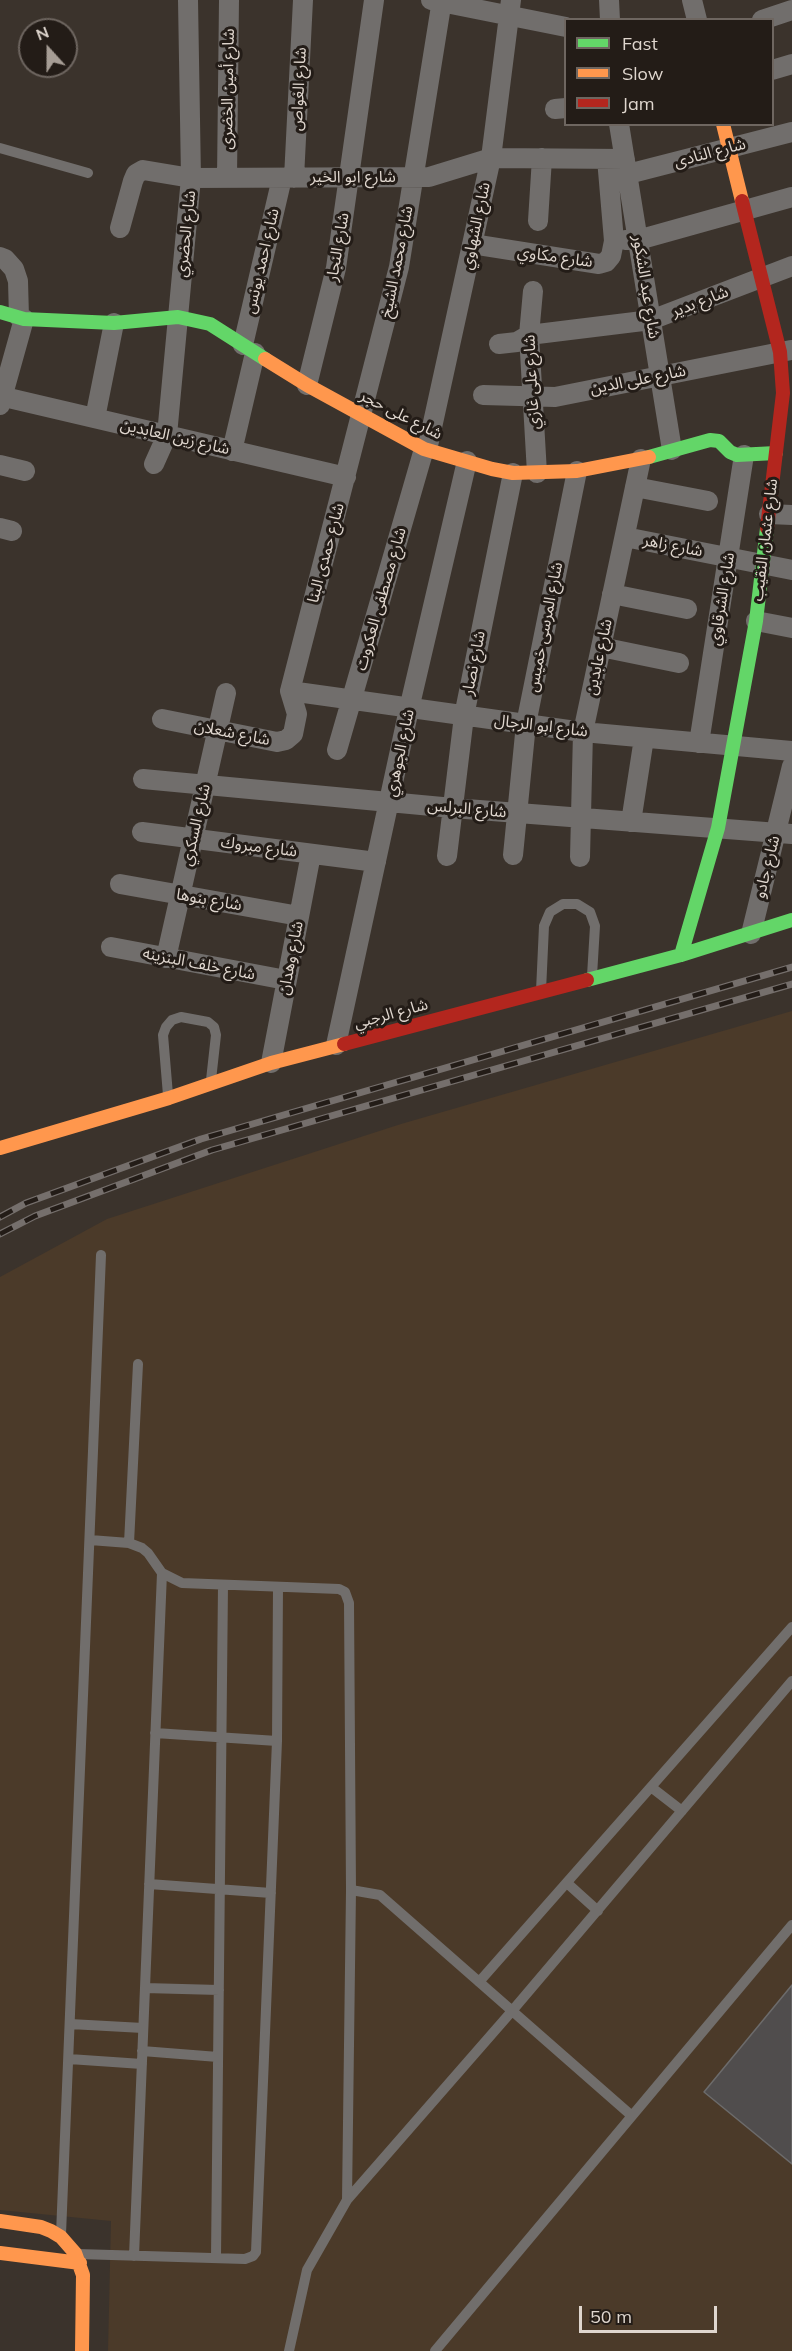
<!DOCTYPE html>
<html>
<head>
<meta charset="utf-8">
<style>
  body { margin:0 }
  #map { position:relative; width:792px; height:2351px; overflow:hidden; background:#3b332c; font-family:Mulish,sans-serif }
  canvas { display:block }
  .legend { position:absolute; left:564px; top:18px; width:210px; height:108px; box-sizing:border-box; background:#231c17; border:2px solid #6e6660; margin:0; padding:8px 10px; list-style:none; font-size:18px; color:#dfd6ce }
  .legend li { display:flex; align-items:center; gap:12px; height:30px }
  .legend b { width:30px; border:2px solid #6e6660 }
  .north { position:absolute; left:18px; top:18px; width:60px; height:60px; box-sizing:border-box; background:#231c17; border:2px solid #6e6660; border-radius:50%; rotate:339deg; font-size:16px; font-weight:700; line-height:24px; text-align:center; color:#dfd6ce }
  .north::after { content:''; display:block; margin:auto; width:21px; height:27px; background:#a69d95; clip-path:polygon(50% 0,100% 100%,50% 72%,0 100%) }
  .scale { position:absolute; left:579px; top:2306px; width:138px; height:27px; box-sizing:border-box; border:3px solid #dfd6ce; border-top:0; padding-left:8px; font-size:18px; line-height:21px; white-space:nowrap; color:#dfd6ce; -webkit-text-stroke:4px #231c17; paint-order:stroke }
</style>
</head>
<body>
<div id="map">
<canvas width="792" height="2351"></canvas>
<ul class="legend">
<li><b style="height:8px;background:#63d668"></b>Fast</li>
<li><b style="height:8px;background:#ff974d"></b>Slow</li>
<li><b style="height:8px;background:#b3261e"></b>Jam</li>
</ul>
<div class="north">N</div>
<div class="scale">50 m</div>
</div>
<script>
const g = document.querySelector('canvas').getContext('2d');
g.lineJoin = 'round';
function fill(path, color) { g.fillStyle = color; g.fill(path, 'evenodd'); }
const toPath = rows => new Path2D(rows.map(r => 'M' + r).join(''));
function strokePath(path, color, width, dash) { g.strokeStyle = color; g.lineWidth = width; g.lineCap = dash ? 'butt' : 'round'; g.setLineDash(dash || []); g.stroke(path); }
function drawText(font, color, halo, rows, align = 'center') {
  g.font = font + ' Mulish,"Noto Sans Arabic",sans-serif'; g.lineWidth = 6; g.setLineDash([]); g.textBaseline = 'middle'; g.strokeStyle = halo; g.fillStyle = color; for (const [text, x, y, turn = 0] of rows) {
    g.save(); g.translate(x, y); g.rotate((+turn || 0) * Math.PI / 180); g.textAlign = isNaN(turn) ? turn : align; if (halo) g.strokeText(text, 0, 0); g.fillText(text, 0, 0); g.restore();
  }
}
const built = toPath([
  [792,1011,792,2351,108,2351,111,2221,0,2210,0,1277,107,1219,401,1124]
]);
const building = toPath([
  [792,1985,792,2164,704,2092,792,1985]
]);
const lane = toPath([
  [0,148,88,173],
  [541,991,544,926,550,912,563,904,577,904,590,912,595,926,592,976],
  [168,1095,163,1035,166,1027,172,1020,181,1017,208,1022,214,1027,216,1035,211,1080],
  [90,1540,129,1543,142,1548,148,1553,162,1573,182,1583,339,1589,345,1592,349,1603,351,1890],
  [129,1543,138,1364],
  [155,1733,277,1741],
  [651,1787,682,1811],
  [567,1883,598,1911],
  [149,1884,271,1893],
  [479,1982,792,1627],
  [145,1988,219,1990],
  [70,2024,143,2028],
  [142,2051,218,2057],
  [69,2059,142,2064],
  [347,2200,351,1890,380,1895,632,2116],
  [61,2234,101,1255],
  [78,2254,245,2259,253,2256,256,2252,277,1741,278,1587],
  [134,2256,162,1573],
  [216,2257,223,1585],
  [289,2351,307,2270,347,2200,512,2011,792,1681],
  [435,2351,792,1925]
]);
const street = toPath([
  [431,0,566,27],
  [609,0,610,20],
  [692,0,697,20],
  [762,20,792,10],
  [772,70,792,64],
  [555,109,566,108],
  [619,124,672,450],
  [628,174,792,132],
  [227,178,229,0],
  [294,178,303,0],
  [538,221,542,158],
  [120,228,133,181,136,174,143,170,191,178,429,177,491,158,625,159],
  [625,240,638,240,792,197],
  [472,244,599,264,606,262,611,256,614,241,607,159],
  [0,257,5,259,14,269,18,281,19,317],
  [533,291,529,335,537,473],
  [499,344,517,342,529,335,651,320,792,266],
  [243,345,282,178],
  [307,385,336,268,374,0],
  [483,395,555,397,791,350],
  [0,396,346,477],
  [0,405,24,319],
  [95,418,114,323],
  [427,450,491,158,511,0],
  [232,451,255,353],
  [154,464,167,435,191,178,188,0],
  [0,465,25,471],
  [635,487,708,501],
  [769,514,792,515],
  [0,528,12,531],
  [625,537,792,570],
  [612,594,687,609],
  [756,621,792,628],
  [601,647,679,663],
  [290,691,399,267,442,0],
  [290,691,583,732,792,751],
  [162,719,277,742,286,740,293,734,297,714,290,691],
  [699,743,744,455],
  [337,750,424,449],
  [143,779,453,808,792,834],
  [631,822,644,738],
  [142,832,376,862],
  [513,855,526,724,577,471],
  [447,856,464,716,513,473],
  [580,857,583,732,641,459],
  [120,884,299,916],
  [751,934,792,766],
  [111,947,286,980],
  [166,958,226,693],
  [336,1045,409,709,467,461],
  [271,1063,311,854]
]);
const fast = toPath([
  [0,312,24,319,114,323,178,317,210,324,265,359],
  [649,457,710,440,719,441,730,452,737,455,776,453],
  [681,955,718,828,756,621,767,528],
  [587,980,681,955,792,920]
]);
const slow = toPath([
  [723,124,742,201],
  [265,359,307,385,424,449,492,469,513,473,577,471,649,457],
  [0,1148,169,1098,271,1063,344,1044],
  [0,2221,41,2227,51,2231,61,2237,75,2253,83,2275,82,2351],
  [0,2253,80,2263]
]);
const jam = toPath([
  [742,201,780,352,783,393,767,528],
  [344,1044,587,980]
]);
const rail = toPath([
  [0,1217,26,1203,201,1139,792,967],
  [0,1234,35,1216,212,1150,792,984]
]);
const streetNames = [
  ["شارع أمين الخضرى",228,89,-89],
  ["شارع الغواص",299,89,-87],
  ["شارع النادى",710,153,-15],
  ["شارع ابو الخير",353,177],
  ["شارع الشهاوي",476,226,-78],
  ["شارع الحضري",186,234,-84],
  ["شارع النجار",338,247,-80],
  ["شارع مكاوي",555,257,8],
  ["شارع احمد يونس",262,261,-77],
  ["شارع محمد الشيخ",397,262,-79],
  ["شارع عبد الشكور",646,287,81],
  ["شارع بدير",700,302,-21],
  ["شارع على الدين",638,380,-11],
  ["شارع على غازي",532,382,-93],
  ["شارع على حجر",401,415,27],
  ["شارع زين العابدين",175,437,13],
  ["شارع عثمان النقيب",765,540,-83],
  ["شارع زاهر",673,546,11],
  ["شارع حمدى البنا",326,553,-75],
  ["شارع مصطفى العكروت",381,599,-74],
  ["شارع الشرقاوي",722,599,-81],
  ["شارع المرسى خميس",545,627,-79],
  ["شارع عابدين",599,657,-78],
  ["شارع نصار",474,663,-79],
  ["شارع ابو الرجال",541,726,7],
  ["شارع شعلان",232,733,11],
  ["شارع الجوهري",400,753,-78],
  ["شارع البرلس",467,809,5],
  ["شارع السكري",196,825,-77],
  ["شارع مبروك",259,847,7],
  ["شارع جادو",767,867,-76],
  ["شارع بنوها",209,900,10],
  ["شارع وهدان",291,958,-79],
  ["شارع خلف البنزينه",199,964,11],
  ["شارع الرجبي",391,1014,-15]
];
fill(built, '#4b3a29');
fill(building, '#504d4d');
strokePath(building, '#6c6b6b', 1.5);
strokePath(lane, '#716e6c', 10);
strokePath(street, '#716e6c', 20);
strokePath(fast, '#63d668', 14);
strokePath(slow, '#ff974d', 14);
strokePath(jam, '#b3261e', 14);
strokePath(rail, '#756f6c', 7);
strokePath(rail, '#231c17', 4.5, [14]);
drawText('16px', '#dfd6ce', '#231c17', streetNames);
</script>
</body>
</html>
